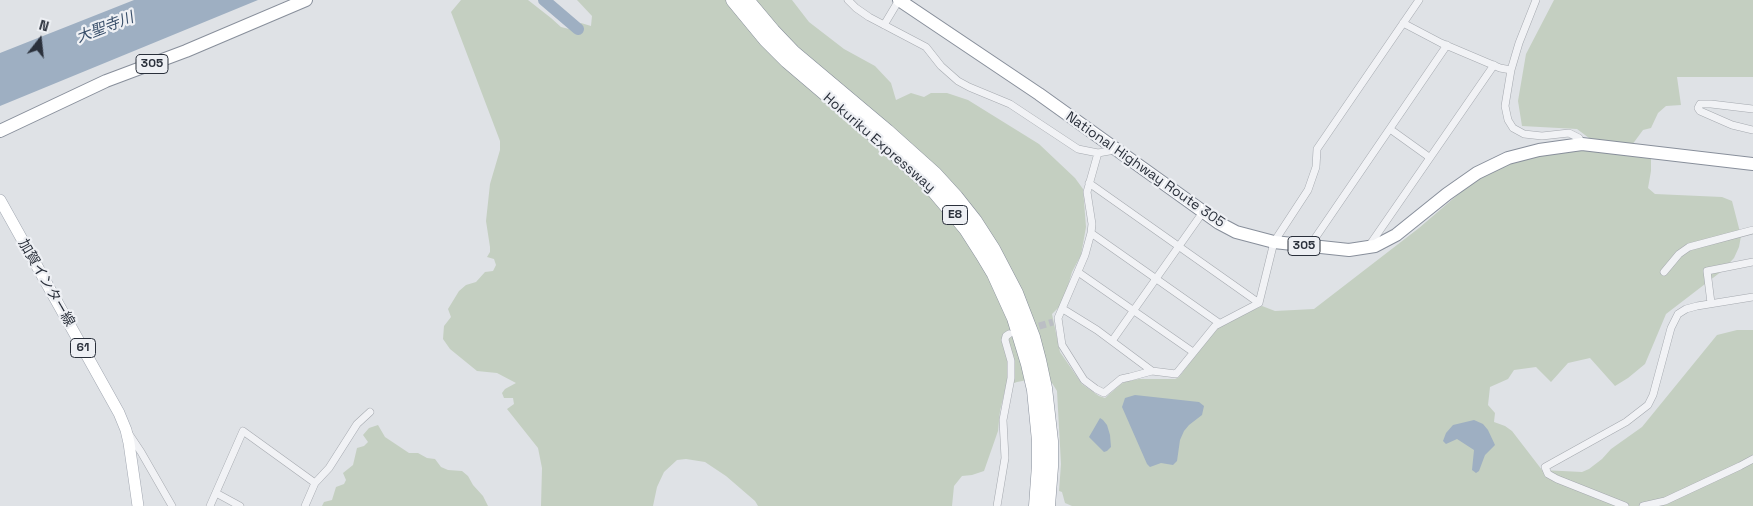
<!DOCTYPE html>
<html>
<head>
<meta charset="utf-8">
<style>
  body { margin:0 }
  #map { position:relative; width:1753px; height:506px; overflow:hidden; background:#dfe2e6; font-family:"Space Grotesk",sans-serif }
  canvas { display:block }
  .north { position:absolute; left:15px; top:15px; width:50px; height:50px; -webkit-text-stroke:4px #eef0f4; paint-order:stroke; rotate:16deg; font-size:14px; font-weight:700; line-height:20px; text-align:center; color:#2a303b }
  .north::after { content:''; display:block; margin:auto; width:18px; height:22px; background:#2a303b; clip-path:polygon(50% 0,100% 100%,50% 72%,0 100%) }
</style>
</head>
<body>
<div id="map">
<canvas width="1753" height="506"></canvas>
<div class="north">N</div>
</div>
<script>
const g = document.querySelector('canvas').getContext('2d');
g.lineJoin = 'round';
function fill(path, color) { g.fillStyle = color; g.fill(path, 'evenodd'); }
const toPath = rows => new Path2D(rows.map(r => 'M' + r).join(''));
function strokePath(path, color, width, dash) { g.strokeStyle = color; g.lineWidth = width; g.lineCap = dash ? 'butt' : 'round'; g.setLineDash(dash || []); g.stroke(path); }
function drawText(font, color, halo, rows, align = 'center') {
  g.font = font + ' "Space Grotesk","Noto Sans JP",sans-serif'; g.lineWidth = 4.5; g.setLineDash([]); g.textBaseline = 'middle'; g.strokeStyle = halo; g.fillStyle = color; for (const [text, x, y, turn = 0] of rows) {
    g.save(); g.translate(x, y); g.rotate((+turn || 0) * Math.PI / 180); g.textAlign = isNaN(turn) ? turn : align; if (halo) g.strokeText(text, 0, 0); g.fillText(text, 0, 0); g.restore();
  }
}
const green = toPath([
  [461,0,528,0,551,18,561,27,573,30,581,23,591,26,592,16,577,0,792,0,809,22,844,49,875,66,891,83,896,100,911,93,924,97,931,93,947,93,968,100,1039,144,1075,178,1083,189,1086,227,1081,255,1072,272,1063,303,1052,314,1060,352,1082,384,1099,396,1105,398,1121,384,1127,381,1139,379,1175,379,1179,377,1207,340,1221,325,1262,306,1275,311,1314,309,1419,228,1469,185,1509,162,1557,151,1583,150,1651,157,1651,171,1648,188,1655,194,1722,197,1732,201,1741,236,1739,247,1734,258,1722,271,1666,314,1645,364,1628,378,1615,386,1590,358,1568,363,1551,382,1536,367,1514,370,1508,379,1490,387,1488,405,1495,413,1494,422,1505,426,1512,431,1542,470,1582,472,1589,469,1602,459,1611,449,1642,427,1717,335,1737,330,1753,330,1753,506,1072,506,1065,503,1062,492,1059,491,1061,464,1057,391,1052,383,1038,378,1017,382,1006,386,1000,411,998,431,984,471,972,475,962,476,954,486,952,506,758,506,755,501,726,476,705,462,686,459,677,460,664,472,657,487,653,506,541,506,542,468,538,448,507,409,514,404,513,398,504,398,502,393,505,389,516,383,497,373,477,371,450,349,443,339,444,326,451,317,448,309,459,291,466,285,476,282,485,272,493,271,496,265,494,259,487,257,490,252,490,247,486,221,490,184,500,150,500,141,451,12],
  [1554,0,1753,0,1753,77,1677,77,1681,105,1666,106,1658,113,1651,128,1643,130,1632,145,1589,138,1577,129,1522,126,1518,101,1526,54],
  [378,425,385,437,409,453,418,453,427,458,435,459,441,467,448,470,462,471,468,476,473,485,483,496,488,506,322,506,324,502,332,500,336,487,344,484,346,480,343,473,353,465,357,448,364,446,368,442,363,435,369,428]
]);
const water = toPath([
  [134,0,258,0,0,106,0,53],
  [1135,395,1199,402,1204,406,1202,415,1189,425,1184,431,1180,440,1177,461,1173,465,1161,463,1150,467,1147,464,1122,407,1125,398],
  [1100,418,1103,420,1107,425,1110,435,1111,447,1107,451,1104,452,1089,437],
  [1474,420,1483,424,1488,430,1495,445,1485,455,1479,471,1476,473,1472,470,1474,450,1457,439,1446,444,1443,441,1446,433,1453,425]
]);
const river = toPath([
  [544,0,578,29]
]);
const minorTunnel = toPath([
  [1029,329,1053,322]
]);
const minor = toPath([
  [848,0,856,8,869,17,926,47,941,66,958,81,969,87,1010,104,1078,149,1098,153,1115,150],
  [1536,0,1519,43,1511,70,1505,106,1508,120,1513,128,1524,134,1542,136,1569,133,1579,138,1582,144],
  [1403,23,1441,43,1500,68,1511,70],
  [884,25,899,0],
  [1753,109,1711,104,1700,104,1698,108,1700,111,1732,125,1753,130],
  [1390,129,1429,157],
  [1098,153,1087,192,1092,224,1091,233,1085,255,1058,318,1062,345,1084,380,1096,389,1104,393,1121,379,1130,377,1152,371,1176,374,1215,326,1259,303,1274,242,1308,190,1316,167,1317,149,1419,0],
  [1089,183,1259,303],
  [1091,233,1219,323],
  [1369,246,1494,65],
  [1309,247,1447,45],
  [1078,272,1193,352],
  [1664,272,1679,254,1689,247,1753,230],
  [1711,303,1707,271,1753,262],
  [1063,309,1097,330,1152,371],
  [1112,341,1203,212],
  [129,434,141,452,172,506],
  [216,493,240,506],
  [210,506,243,431,315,483],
  [305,506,315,483,329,468,357,424,370,412],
  [997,506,1005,458,1003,420,1011,378,1011,361,1005,340,1006,336,1009,334],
  [1625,506,1557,479,1548,474,1545,467,1626,422,1648,405,1653,395,1671,328,1678,314,1686,309,1697,306,1753,297],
  [1643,506,1665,501,1740,466,1753,459]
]);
const primary = toPath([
  [0,200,119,413,126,430,129,443,138,506]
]);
const trunk = toPath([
  [899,0,1039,94,1219,223,1236,232,1274,242,1349,250,1375,246,1396,235,1447,194,1477,173,1508,158,1539,150,1582,144,1753,164],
  [0,131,106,81,186,51,306,0]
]);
const motorway = toPath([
  [733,0,766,40,787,61,881,141,928,184,966,229,982,254,994,274,1014,318,1028,364,1034,390,1039,441,1039,465,1036,506],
  [747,0,773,31,793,52,887,131,935,174,956,197,975,221,993,249,1016,293,1033,337,1039,360,1045,388,1051,441,1051,467,1048,506]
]);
const shields = [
  [152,64,32],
  [955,215,25],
  [1304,246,32],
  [83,348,25]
];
const shieldNames = [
  ["305",152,64],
  ["E8",955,215],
  ["305",1304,246],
  ["61",83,348]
];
const streetNames = [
  ["Hokuriku Expressway",879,143,41],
  ["National Highway Route 305",1145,170,35],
  ["加賀インター線",46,283,60]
];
const waterNames = [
  ["大聖寺川",105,28,-21]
];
fill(green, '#c4cfc1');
fill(water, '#9eafc2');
strokePath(river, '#9eafc2', 12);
strokePath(minorTunnel, '#bbbec4', 7, [7, 3.5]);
strokePath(minor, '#a5a9af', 8);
strokePath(primary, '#a0a6b0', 12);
strokePath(trunk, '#888f9b', 14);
strokePath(motorway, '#888f9b', 15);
strokePath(minor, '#f1f2f5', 7);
strokePath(primary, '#fff', 11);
strokePath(trunk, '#fff', 12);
strokePath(motorway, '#fff', 14);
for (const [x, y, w] of shields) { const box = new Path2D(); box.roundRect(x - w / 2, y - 9.5, w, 19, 4); g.fillStyle = '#eef0f4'; g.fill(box); strokePath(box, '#2a303b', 1); }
drawText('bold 12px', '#2a303b', null, shieldNames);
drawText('14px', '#2a303b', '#eef0f4', streetNames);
drawText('italic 15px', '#394f6a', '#eef0f4', waterNames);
</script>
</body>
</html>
